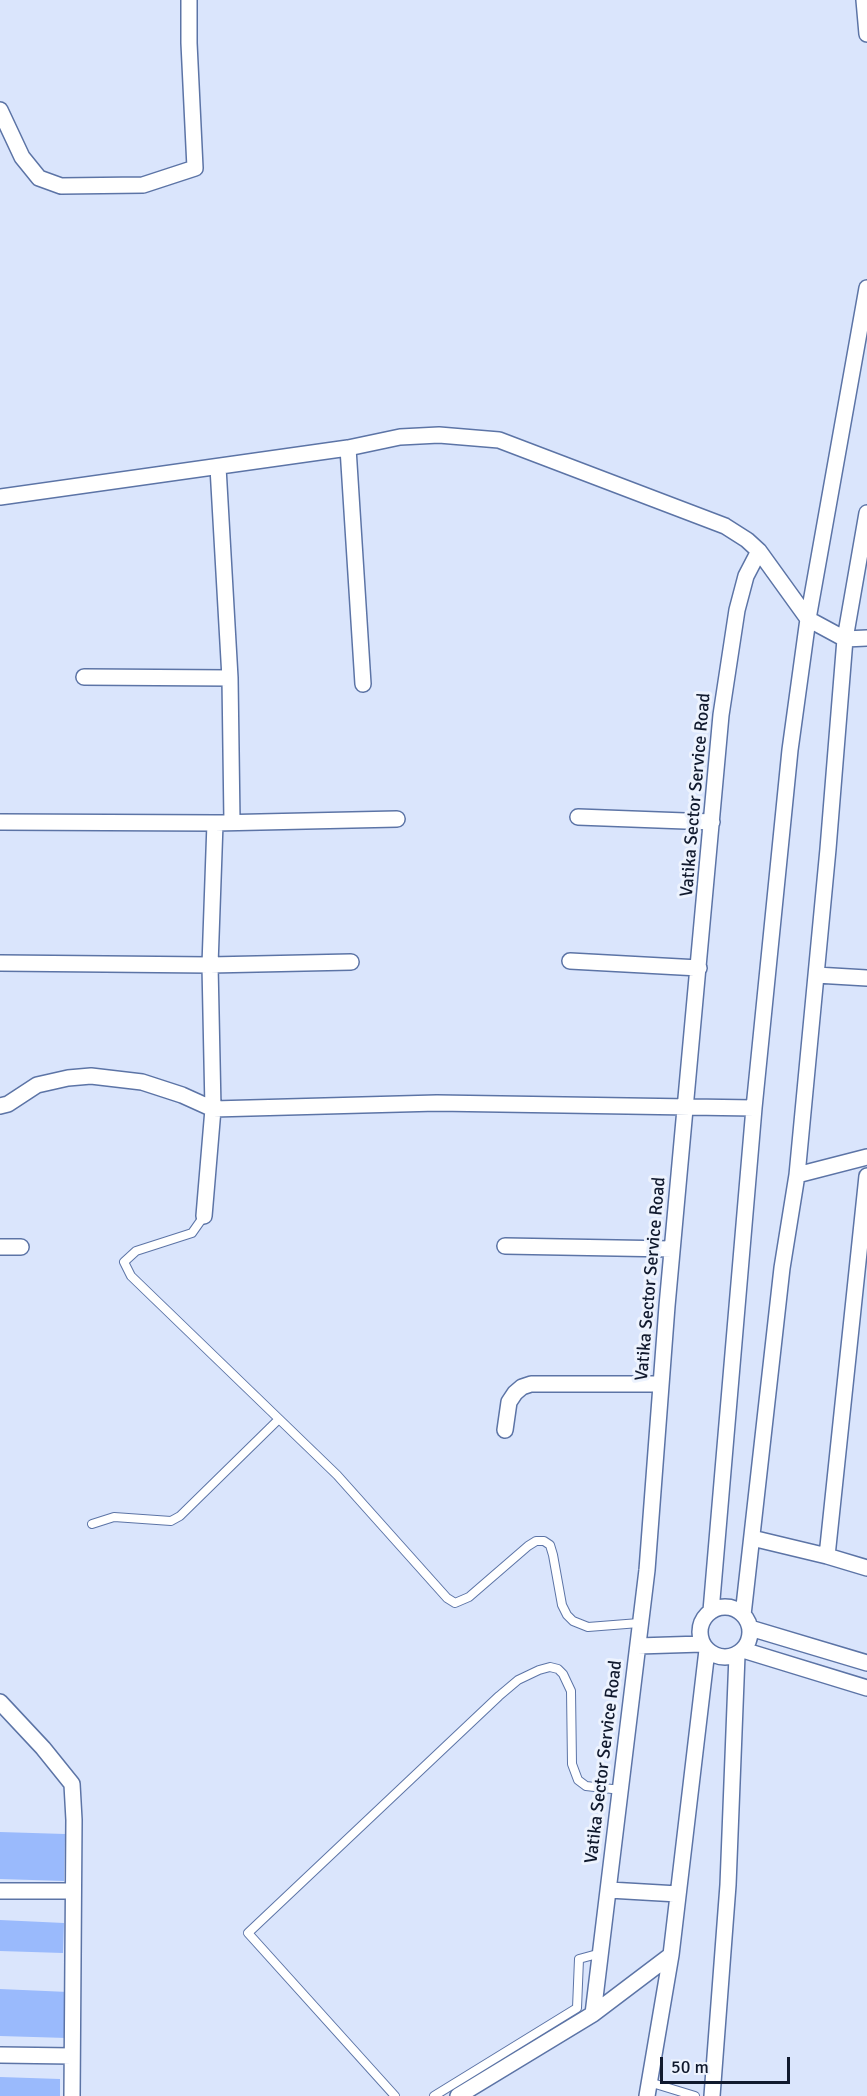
<!DOCTYPE html>
<html>
<head>
<meta charset="utf-8">
<style>
  body { margin:0 }
  #map { position:relative; width:867px; height:2096px; overflow:hidden; background:#dae5fc; font-family:Signika,sans-serif }
  canvas { display:block }
  .scale { position:absolute; left:660px; top:2057px; width:130px; height:27px; box-sizing:border-box; border:3px solid #10192d; border-top:0; padding-left:8px; font-size:18px; line-height:21px; white-space:nowrap; color:#10192d; -webkit-text-stroke:4px #edf3fe; paint-order:stroke }
</style>
</head>
<body>
<div id="map">
<canvas width="867" height="2096"></canvas>
<div class="scale">50 m</div>
</div>
<script>
const g = document.querySelector('canvas').getContext('2d');
g.lineJoin = 'round';
function fill(path, color) { g.fillStyle = color; g.fill(path, 'evenodd'); }
const toPath = rows => new Path2D(rows.map(r => 'M' + r).join(''));
function strokePath(path, color, width, dash) { g.strokeStyle = color; g.lineWidth = width; g.lineCap = dash ? 'butt' : 'round'; g.setLineDash(dash || []); g.stroke(path); }
function drawText(font, color, halo, rows, align = 'center') {
  g.font = font + ' Signika,sans-serif'; g.lineWidth = 6; g.setLineDash([]); g.textBaseline = 'middle'; g.strokeStyle = halo; g.fillStyle = color; for (const [text, x, y, turn = 0] of rows) {
    g.save(); g.translate(x, y); g.rotate((+turn || 0) * Math.PI / 180); g.textAlign = isNaN(turn) ? turn : align; if (halo) g.strokeText(text, 0, 0); g.fillText(text, 0, 0); g.restore();
  }
}
const building = toPath([
  [0,1832,65,1834,64,1881,0,1879],
  [0,1920,64,1923,63,1953,0,1951],
  [0,1989,68,1992,67,2038,0,2036],
  [0,2077,60,2079,60,2096,0,2096]
]);
const lane = toPath([
  [204,1216,192,1233,136,1251,124,1262,131,1276,337,1475,447,1598,455,1603,469,1597,528,1546,536,1541,544,1541,550,1545,553,1555,562,1605,567,1615,573,1621,588,1627,639,1623],
  [92,1524,114,1517,171,1521,180,1516,279,1419],
  [649,2082,695,2096],
  [395,2096,248,1933,499,1696,518,1680,539,1670,550,1667,558,1669,563,1674,571,1691,572,1764,578,1780,586,1786,621,1790],
  [434,2096,577,2008,579,1959,601,1953]
]);
const street = toPath([
  [864,0,867,34],
  [0,110,22,157,39,178,61,186,143,185,195,168,189,43,189,0],
  [348,448,363,684],
  [218,467,230,678,232,822],
  [0,497,348,448,400,437,439,435,499,440,725,526,747,540,759,551,808,619,845,639],
  [845,639,867,638],
  [84,677,230,678],
  [578,817,712,822],
  [0,822,215,823,397,819],
  [570,961,699,968],
  [0,963,210,965,351,962],
  [816,975,867,978],
  [0,1106,8,1104,37,1085,68,1078,91,1076,142,1082,182,1095,213,1109,210,965,215,823],
  [797,1175,867,1157],
  [204,1216,213,1109,437,1103,754,1108],
  [505,1246,672,1249],
  [0,1247,21,1247],
  [505,1430,509,1402,515,1393,522,1387,531,1384,661,1384],
  [752,1538,827,1556,867,1568],
  [827,1556,867,1176],
  '700 1632a25 25 0 1 1 50 0a25 25 0 1 1-50 0Z',
  [711,1611,754,1108,790,750,808,619,867,288],
  [743,1615,782,1268,797,1175,828,849,845,639,867,513],
  [750,1628,867,1663],
  [638,1646,702,1644],
  [743,1650,867,1688],
  [0,1702,43,1748,72,1784,74,1820,72,2096],
  [609,1890,678,1894],
  [0,1891,73,1891],
  [593,2014,647,1570,667,1306,721,715,737,610,746,576,759,551],
  [0,2055,72,2056],
  [458,2096,593,2014,671,1955],
  [647,2096,671,1955,707,1650],
  [712,2096,728,1885,737,1655]
]);
const streetNames = [
  ["Vatika Sector Service Road",696,795,-85],
  ["Vatika Sector Service Road",651,1279,-85],
  ["Vatika Sector Service Road",604,1762,-83]
];
fill(building, '#9abafc');
strokePath(lane, '#5c74a6', 10);
strokePath(street, '#5c74a6', 18);
strokePath(lane, '#fff', 8);
strokePath(street, '#fff', 15);
drawText('18px', '#10192d', '#edf3fe', streetNames);
</script>
</body>
</html>
